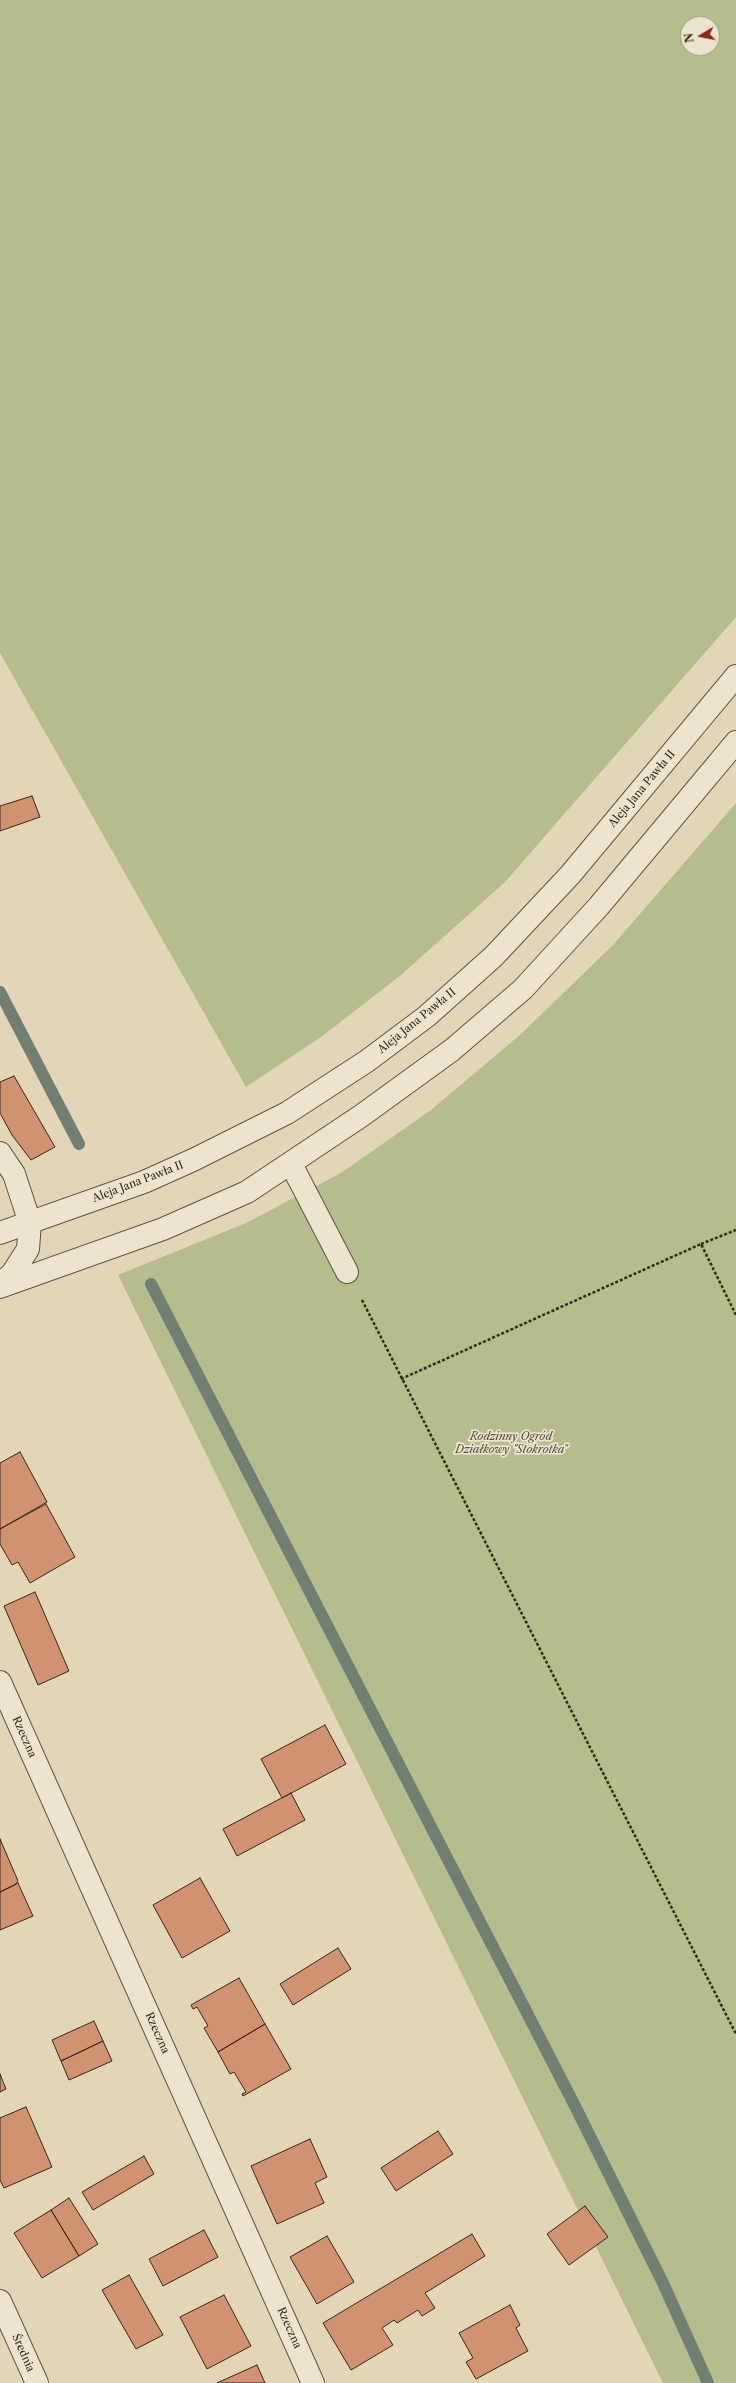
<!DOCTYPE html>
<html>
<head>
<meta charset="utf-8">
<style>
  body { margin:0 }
  #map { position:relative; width:736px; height:2383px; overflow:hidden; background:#e3d5b7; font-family:"Libre Caslon Text",serif }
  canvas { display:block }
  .north { position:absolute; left:680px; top:16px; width:40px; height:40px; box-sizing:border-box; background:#ede4d0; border:1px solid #a59888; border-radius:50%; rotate:260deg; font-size:11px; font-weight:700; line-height:16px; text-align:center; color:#38271c }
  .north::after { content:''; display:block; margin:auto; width:14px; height:18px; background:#8f2418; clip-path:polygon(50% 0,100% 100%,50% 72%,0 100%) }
</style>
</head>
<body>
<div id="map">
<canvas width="736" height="2383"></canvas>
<div class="north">N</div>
</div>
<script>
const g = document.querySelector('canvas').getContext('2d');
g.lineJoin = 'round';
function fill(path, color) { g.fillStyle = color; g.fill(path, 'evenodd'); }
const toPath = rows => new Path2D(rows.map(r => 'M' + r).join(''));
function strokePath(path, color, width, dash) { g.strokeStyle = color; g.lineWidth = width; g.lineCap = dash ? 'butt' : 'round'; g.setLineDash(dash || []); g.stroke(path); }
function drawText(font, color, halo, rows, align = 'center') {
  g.font = font + ' "Libre Caslon Text",serif'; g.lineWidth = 3.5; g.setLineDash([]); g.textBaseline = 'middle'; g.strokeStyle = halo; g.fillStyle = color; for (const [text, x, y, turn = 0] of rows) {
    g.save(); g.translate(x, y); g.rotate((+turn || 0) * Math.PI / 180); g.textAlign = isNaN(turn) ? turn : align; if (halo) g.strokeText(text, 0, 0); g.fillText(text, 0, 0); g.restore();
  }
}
const green = toPath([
  [0,0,736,0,736,617,505,882,401,975,321,1037,246,1087,0,653],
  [688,24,712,24,712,48,688,48],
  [736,803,736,2383,663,2383,118,1275,246,1223,341,1173,431,1110,521,1034,613,945]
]);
const stream = toPath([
  [0,992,79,1144],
  [151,1284,574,2104,663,2283,708,2383]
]);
const building = toPath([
  [32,796,40,817,0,831,0,806,32,796],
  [14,1076,55,1147,31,1160,12,1135,0,1113,0,1082,14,1076],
  [20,1452,47,1502,0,1529,0,1463,20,1452],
  [46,1504,75,1557,30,1583,18,1562,12,1565,0,1544,0,1529,46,1504],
  [35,1592,69,1671,38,1685,4,1606,35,1592],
  [325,1725,346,1764,282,1798,261,1759,325,1725],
  [291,1793,305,1820,237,1856,223,1829,291,1793],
  [0,1839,18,1881,15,1885,0,1892,0,1839],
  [200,1878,230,1931,182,1958,153,1905,200,1878],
  [18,1883,33,1916,0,1930,0,1892,18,1883],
  [338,1948,351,1969,293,2005,280,1984,338,1948],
  [239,1978,265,2024,218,2052,204,2028,208,2026,197,2007,193,2009,191,2005,239,1978],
  [94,2021,103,2041,61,2061,52,2040,94,2021],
  [265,2024,291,2069,243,2096,242,2094,246,2092,234,2072,230,2074,218,2052,265,2024],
  [103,2041,112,2061,69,2080,61,2061,103,2041],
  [0,2074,6,2089,0,2092,0,2074],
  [26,2107,52,2167,4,2188,0,2180,0,2118,26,2107],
  [438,2131,453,2154,396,2191,381,2168,438,2131],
  [310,2139,327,2177,315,2183,324,2203,277,2224,251,2166,310,2139],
  [144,2156,154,2174,93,2210,82,2192,144,2156],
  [69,2198,98,2244,79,2256,51,2210,69,2198],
  [585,2206,608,2237,569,2265,547,2234,585,2206],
  [51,2210,79,2256,42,2278,14,2233,51,2210],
  [204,2230,218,2257,163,2286,149,2259,204,2230],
  [472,2234,485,2256,425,2293,435,2308,422,2316,418,2310,397,2323,394,2320,382,2328,393,2345,351,2370,323,2323,472,2234],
  [327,2236,354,2282,317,2304,290,2257,327,2236],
  [129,2275,163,2335,136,2349,102,2290,129,2275],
  [224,2295,251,2346,207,2369,180,2317,224,2295],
  [510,2305,520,2325,516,2328,528,2351,476,2379,466,2362,473,2358,459,2333,510,2305],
  [257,2365,265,2383,217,2383,257,2365]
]);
const path = toPath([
  [701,1244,736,1230],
  [362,1300,736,2034],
  [401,1379,701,1244,736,1315]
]);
const service = toPath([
  [0,1153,14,1174,30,1223],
  [291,1164,347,1272]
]);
const minor = toPath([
  [0,1682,313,2383],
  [0,2301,37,2383]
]);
const tertiary = toPath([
  [0,1233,144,1182,193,1160,287,1113,367,1061,427,1016,494,956,570,875,736,676],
  [0,1284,12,1274,28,1249,30,1223],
  [0,1287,163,1229,247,1192,361,1116,452,1050,523,989,599,906,736,742]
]);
const streetNames = [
  ["Aleja Jana Pawła II",642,789,-50],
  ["Aleja Jana Pawła II",417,1021,-39],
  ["Aleja Jana Pawła II",138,1182,-21],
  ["Rzeczna",24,1737,66],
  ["Rzeczna",157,2033,66],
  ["Rzeczna",289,2328,66],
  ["Średnia",23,2353,66]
];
const parkNames = [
  ["Rodzinny Ogród",511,1437],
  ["Działkowy \"Stokrotka\"",511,1450]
];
fill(green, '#b5bd8d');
strokePath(stream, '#707f72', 12);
fill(building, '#d19270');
strokePath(building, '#38271c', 1);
strokePath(service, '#635243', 24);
strokePath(minor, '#635243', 24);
strokePath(tertiary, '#635243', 24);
strokePath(path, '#38271c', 2.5, [3, 2]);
strokePath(service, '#ede4d0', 22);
strokePath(minor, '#ede4d0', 22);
strokePath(tertiary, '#ede4d0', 22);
drawText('11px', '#38271c', '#ede4d0', streetNames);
drawText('italic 11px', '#574c38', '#ede4d0', parkNames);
</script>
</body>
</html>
